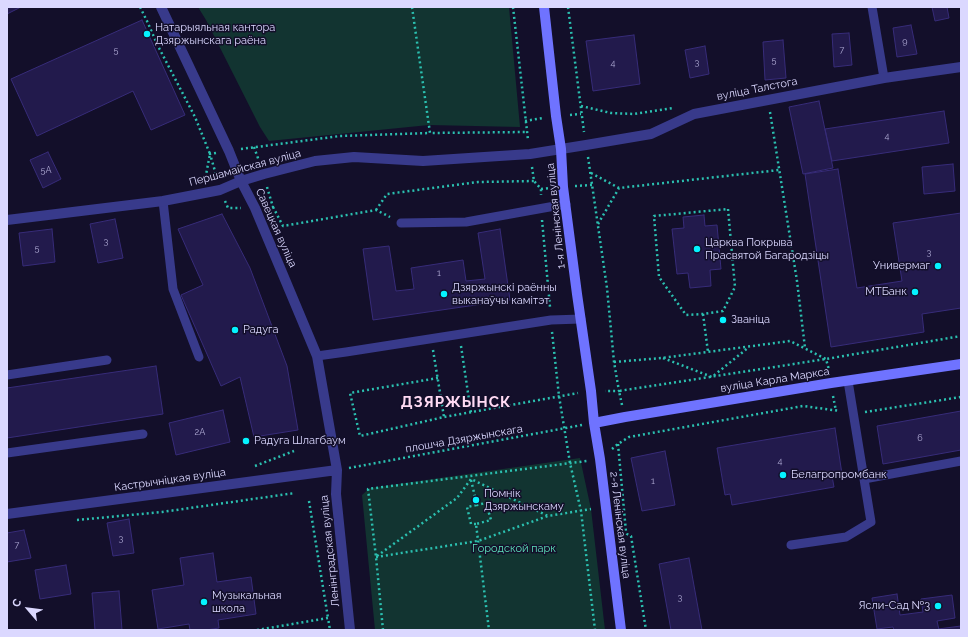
<!DOCTYPE html>
<html>
<head>
<meta charset="utf-8">
<style>
  body { margin:0 }
  #map { position:relative; width:968px; height:637px; overflow:hidden; background:#130f2a; font-family:Raleway,sans-serif }
  canvas { display:block }
  .frame { position:absolute; inset:0; border:8px solid #dbd8ff; pointer-events:none }
  .north { position:absolute; left:8px; top:589px; width:40px; height:40px; -webkit-text-stroke:3px #130f2a; paint-order:stroke; rotate:298deg; font-size:11px; font-weight:700; line-height:16px; text-align:center; color:#dbd8ff }
  .north::after { content:''; display:block; margin:auto; width:14px; height:18px; background:#dbd8ff; clip-path:polygon(50% 0,100% 100%,50% 72%,0 100%) }
</style>
</head>
<body>
<div id="map">
<canvas width="968" height="637"></canvas>
<div class="frame"></div>
<div class="north">С</div>
</div>
<script>
const g = document.querySelector('canvas').getContext('2d');
g.lineJoin = 'round';
function fill(path, color) { g.fillStyle = color; g.fill(path, 'evenodd'); }
const toPath = rows => new Path2D(rows.map(r => 'M' + r).join(''));
function strokePath(path, color, width, dash) { g.strokeStyle = color; g.lineWidth = width; g.lineCap = dash ? 'butt' : 'round'; g.setLineDash(dash || []); g.stroke(path); }
function drawText(font, color, halo, rows, align = 'center') {
  g.font = font + ' Raleway,sans-serif'; g.lineWidth = 3; g.setLineDash([]); g.textBaseline = 'middle'; g.strokeStyle = halo; g.fillStyle = color; for (const [text, x, y, turn = 0] of rows) {
    g.save(); g.translate(x, y); g.rotate((+turn || 0) * Math.PI / 180); g.textAlign = isNaN(turn) ? turn : align; if (halo) g.strokeText(text, 0, 0); g.fillText(text, 0, 0); g.restore();
  }
}
const green = toPath([
  [198,7,509,7,520,127,429,125,269,141,260,127,206,20],
  [580,458,591,509,605,630,375,630,362,495,370,488]
]);
const building = toPath([
  [7,7,21,7,7,14,7,7],
  [932,7,947,7,949,18,935,21,932,7],
  [142,20,185,115,151,130,133,91,37,136,11,79,142,20],
  [911,25,917,54,897,57,893,28,911,25],
  [849,33,852,65,834,67,832,34,849,33],
  [634,35,640,84,593,91,586,41,634,35],
  [783,40,786,78,765,80,763,42,783,40],
  [705,46,709,74,690,78,685,50,705,46],
  [819,101,833,168,803,174,789,107,819,101],
  [944,111,949,143,832,161,825,129,944,111],
  [48,152,61,179,43,188,30,160,48,152],
  [953,164,955,191,924,194,922,167,953,164],
  [838,169,857,288,902,281,893,223,961,213,961,308,922,314,924,332,831,347,805,174,838,169],
  [222,214,250,268,287,366,298,430,254,437,240,377,221,386,181,295,203,285,178,229,222,214],
  [704,215,705,226,717,225,721,269,710,270,711,286,690,288,688,273,677,274,672,229,684,228,683,217,704,215],
  [115,219,123,258,98,263,90,224,115,219],
  [52,229,55,262,23,266,19,233,52,229],
  [500,229,510,300,373,320,363,249,389,246,396,291,414,289,411,268,463,260,466,281,485,279,478,233,500,229],
  [156,366,163,414,7,438,7,388,156,366],
  [223,410,230,442,176,455,169,423,223,410],
  [961,411,961,450,883,464,877,426,961,411],
  [835,428,842,474,832,476,834,487,732,505,730,494,725,495,717,448,835,428],
  [665,451,675,505,642,511,631,458,665,451],
  [129,519,134,553,113,556,107,523,129,519],
  [24,530,31,558,7,562,7,533,24,530],
  [213,553,217,582,251,577,256,614,218,620,219,628,206,630,190,630,189,624,158,629,152,590,184,585,180,558,213,553],
  [689,558,702,630,671,630,659,564,689,558],
  [66,565,71,594,40,599,35,570,66,565],
  [119,591,122,630,95,630,92,593,119,591],
  [897,594,900,615,923,612,921,599,952,595,955,618,937,621,939,630,894,630,893,627,877,629,872,598,897,594],
  [961,626,961,630,939,630,938,629,961,626]
]);
const path = toPath([
  [140,7,147,21,158,46,195,117,210,154,205,180],
  [412,7,430,133,526,132],
  [513,7,528,140],
  [568,7,584,132],
  [581,106,611,113,634,114,673,108],
  [770,112,797,281,805,348],
  [570,115,581,114],
  [525,121,543,118],
  [254,147,259,161],
  [241,149,340,136,430,133],
  [216,153,210,154,217,178],
  [588,157,607,288,614,362,619,391,605,391],
  [532,167,534,181,541,189,541,195],
  [591,173,619,188],
  [575,186,592,185],
  [267,187,273,207,268,207],
  [541,189,550,188],
  [225,201,228,208,241,208],
  [273,207,283,226,376,210,390,217],
  [728,209,735,287,723,311,703,314,686,315,659,277,654,216,728,209],
  [376,210,387,194,478,182,534,181],
  [542,220,550,307],
  [598,224,619,188,779,170],
  [703,314,708,352],
  [552,332,559,396,570,463,581,511,595,630],
  [461,346,471,413],
  [433,350,444,417],
  [663,358,712,377,749,347],
  [614,362,662,358,790,341,826,359,829,370],
  [438,378,350,393,360,436,444,417,578,393],
  [833,396,836,411],
  [622,405,619,391,826,359,961,336],
  [865,412,961,397],
  [618,444,626,532,627,534,631,536,646,630],
  [612,449,618,444,629,437,803,406,840,411],
  [255,466,294,451],
  [349,468,582,425],
  [471,480,477,505,486,503,491,520,476,524,489,630],
  [309,501,328,618],
  [77,520,162,512,295,493],
  [476,524,471,524,467,507,477,505],
  [377,556,457,498,471,479,548,516],
  [376,557,478,541,548,516,591,509],
  [257,630,328,618,330,630],
  [383,630,376,557,368,489,587,461]
]);
const service = toPath([
  [872,7,884,78],
  [163,201,173,289,199,357],
  [401,223,466,222,566,204],
  [317,356,346,352,551,320,581,319],
  [7,375,107,360],
  [7,453,143,434],
  [864,479,961,461],
  [791,545,846,537,871,522,848,381]
]);
const minor = toPath([
  [7,220,163,201,220,190,241,181,264,174,315,161,354,157,423,161,530,154,586,145,651,134,694,114,884,78,961,67]
]);
const tertiary = toPath([
  [161,7,229,151,241,181,255,208,317,356,337,470,336,494,350,630],
  [7,514,337,470]
]);
const secondary = toPath([
  [544,7,556,116,561,149,563,187,577,294,591,391,594,423,600,459,621,630],
  [594,423,625,417,831,383,961,364]
]);
const markers = [
  [147,34,4,"#04f3ff"],
  [697,249,4,"#04f3ff"],
  [938,266,4,"#04f3ff"],
  [915,292,4,"#04f3ff"],
  [444,294,4,"#04f3ff"],
  [723,320,4,"#04f3ff"],
  [235,330,4,"#04f3ff"],
  [246,441,4,"#04f3ff"],
  [783,475,4,"#04f3ff"],
  [476,500,4,"#04f3ff"],
  [204,602,4,"#04f3ff"],
  [938,606,4,"#04f3ff"]
];
const numberNames = [
  ["9",905,41],
  ["5",116,50],
  ["7",842,50],
  ["5",774,60],
  ["3",697,62],
  ["4",613,63],
  ["4",887,136],
  ["5А",46,170],
  ["3",106,241],
  ["5",37,248],
  ["3",929,252],
  ["1",439,273],
  ["2А",200,432],
  ["6",920,438],
  ["4",780,461],
  ["1",653,481],
  ["3",121,538],
  ["7",17,545],
  ["3",680,597]
];
const poiNames = [
  ["Натарыяльная кантора",155,28],
  ["Дзяржынскага раёна",155,41],
  ["Царква Покрыва",705,243],
  ["Прасвятой Багародзіцы",705,256],
  ["Универмаг",930,266,"right"],
  ["Дзяржынскі раённы",452,288],
  ["выканаўчы камітэт",452,301],
  ["МТБанк",907,292,"right"],
  ["Званіца",731,320],
  ["Радуга",243,330],
  ["Радуга Шлагбаум",254,441],
  ["Белагропромбанк",791,475],
  ["Помнік",484,494],
  ["Дзяржынскаму",484,507],
  ["Музыкальная",212,596],
  ["школа",212,609],
  ["Ясли-Сад №3",930,606,"right"]
];
const streetNames = [
  ["вуліца Талстога",757,89,-11],
  ["Першамайская вуліца",245,168,-15],
  ["1-я Ленінская вуліца",556,216,-96],
  ["Савецкая вуліца",276,228,66],
  ["вуліца Карла Маркса",775,380,-9],
  ["плошча Дзяржынскага",464,439,-10],
  ["Кастрычніцкая вуліца",170,480,-8],
  ["2-я Ленінская вуліца",620,525,83],
  ["Ленінградская вуліца",330,551,-96]
];
const parkNames = [
  ["Городской парк",514,549]
];
const districtNames = [
  ["ДЗЯРЖЫНСК",456,402]
];
fill(green, '#123431');
fill(building, '#221a4c');
strokePath(building, '#372c79', 1);
strokePath(path, '#2bc0b0', 2.5, [2, 3]);
strokePath(service, '#383a8b', 9);
strokePath(minor, '#383a8b', 10);
strokePath(tertiary, '#383a8b', 10);
strokePath(secondary, '#6f73ff', 10);
for (const [x, y, r, color] of markers) { const dot = new Path2D(); dot.arc(x, y, r, 0, 2 * Math.PI); g.fillStyle = color; g.fill(dot); strokePath(dot, '#130f2a', 1.5); }
drawText('9px', '#ada8d2', null, numberNames);
drawText('11px', '#dbd8ff', '#130f2a', poiNames, 'left');
drawText('11px', '#dbd8ff', '#130f2a', streetNames);
drawText('11px', '#5ee5bd', '#130f2a', parkNames);
g.letterSpacing = '1px';
drawText('bold 15px', '#ffdaf3', '#130f2a', districtNames);
g.letterSpacing = '0px';
</script>
</body>
</html>
